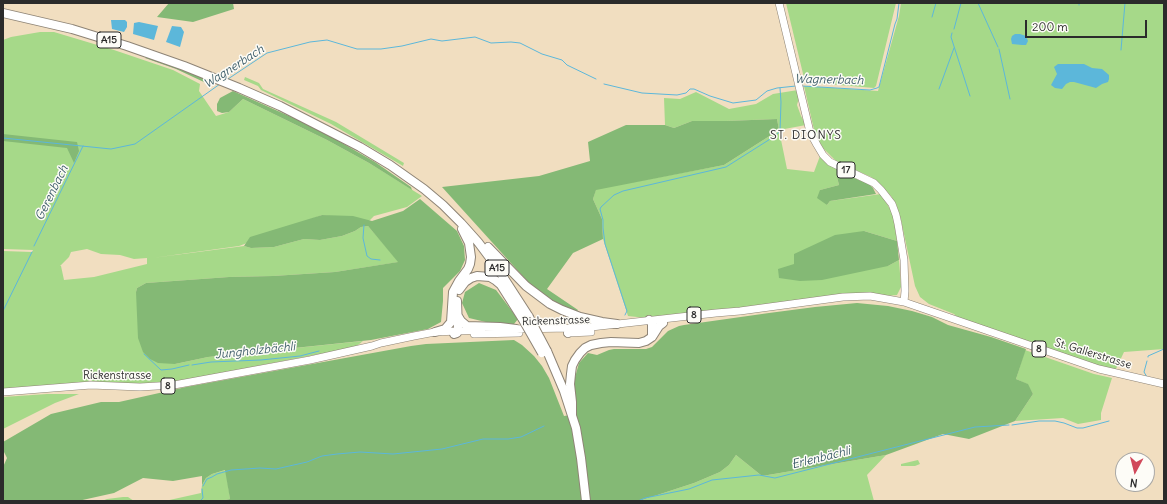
<!DOCTYPE html>
<html>
<head>
<meta charset="utf-8">
<style>
  body { margin:0 }
  #map { position:relative; width:1167px; height:504px; overflow:hidden; background:#f1dec0; font-family:Delius,sans-serif }
  canvas { display:block }
  .frame { position:absolute; inset:0; border:4px solid #2b2b2b; pointer-events:none }
  .north { position:absolute; left:1115px; top:452px; width:40px; height:40px; box-sizing:border-box; background:#fdfcf7; border:1px solid #a9a8a5; border-radius:50%; rotate:187deg; font-size:11px; font-weight:700; line-height:16px; text-align:center; color:#2b2b2b }
  .north::after { content:''; display:block; margin:auto; width:14px; height:18px; background:#d1495b; clip-path:polygon(50% 0,100% 100%,50% 72%,0 100%) }
  .scale { position:absolute; left:1025px; top:20px; width:122px; height:18px; box-sizing:border-box; border:2px solid #2b2b2b; border-top:0; padding-left:5px; font-size:12px; line-height:14px; white-space:nowrap; color:#2b2b2b; -webkit-text-stroke:3px #fdfcf7; paint-order:stroke }
</style>
</head>
<body>
<div id="map">
<canvas width="1167" height="504"></canvas>
<div class="frame"></div>
<div class="north">N</div>
<div class="scale">200 m</div>
</div>
<script>
const g = document.querySelector('canvas').getContext('2d');
g.lineJoin = 'round';
function fill(path, color) { g.fillStyle = color; g.fill(path, 'evenodd'); }
const toPath = rows => new Path2D(rows.map(r => 'M' + r).join(''));
function strokePath(path, color, width, dash) { g.strokeStyle = color; g.lineWidth = width; g.lineCap = dash ? 'butt' : 'round'; g.setLineDash(dash || []); g.stroke(path); }
function drawText(font, color, halo, rows, align = 'center') {
  g.font = font + ' Delius,sans-serif'; g.lineWidth = 3; g.setLineDash([]); g.textBaseline = 'middle'; g.strokeStyle = halo; g.fillStyle = color; for (const [text, x, y, turn = 0] of rows) {
    g.save(); g.translate(x, y); g.rotate((+turn || 0) * Math.PI / 180); g.textAlign = isNaN(turn) ? turn : align; if (halo) g.strokeText(text, 0, 0); g.fillText(text, 0, 0); g.restore();
  }
}
const green = toPath([
  [786,3,896,3,876,86,874,88,805,82],
  [901,3,1164,3,1164,349,1124,352,1114,373,957,317,954,314,929,304,920,297,915,286,901,220,896,204,891,196,879,183,871,177,837,162,823,148,815,134,804,86,878,91,899,16],
  [40,32,54,32,114,50,173,70,200,84,199,91,216,116,229,112,243,99,327,140,369,163,422,196,407,207,374,216,369,221,322,215,239,246,152,258,244,246,251,248,274,247,304,239,320,240,342,236,355,231,361,227,368,226,399,262,335,272,273,276,229,277,146,283,137,288,136,292,175,364,208,357,363,341,358,345,351,348,173,382,116,384,106,382,92,382,85,367,90,383,3,392,3,311,6,305,3,310,3,251,32,252,33,250,3,249,3,40,11,37],
  [87,249,101,254,120,255,134,259,147,258,147,264,94,277,64,280,61,266,60,266,69,257,71,252],
  [245,77,259,83,263,89,336,122,404,163,403,166,331,124,261,90,258,86,244,80],
  [798,90,800,94,797,105,801,116,806,125,779,130,787,169,814,172,820,156,842,173,837,177,839,185,820,190,827,205,830,201,881,194,893,214,897,241,864,231,888,266,899,260,901,287,897,295,747,308,646,318,628,316,603,239,602,219,593,199,596,189,724,165,779,130,777,119,726,121,692,121,674,128,665,125,664,98,680,99,696,92,729,109,756,104,773,94],
  [1025,350,1094,374,1112,378,1101,413,1101,420,1078,424,1063,418,1015,421,1033,394,1027,384,1016,379],
  [47,394,79,394,55,403,3,429,3,397],
  [736,455,762,476,886,455,867,475,874,501,639,501,694,483,720,472,729,465],
  [918,460,920,464,915,466,901,466,901,464],
  [226,470,230,499,220,501,165,501,201,493,202,485,206,478,212,474],
  [123,497,128,497,134,501,102,501,107,499]
]);
const forest = toPath([
  [169,3,233,3,234,9,193,22,157,17],
  [147,57,201,77,211,82,206,83,176,69,145,58],
  [233,91,316,128,375,162,411,187,412,190,369,163,327,140,243,99,229,112,222,113,217,111,217,104,220,98],
  [777,119,779,130,724,165,596,190,593,199,602,219,603,239,573,253,547,289,578,310,576,313,561,306,542,295,529,283,442,187,539,176,590,161,588,142,626,125,665,125,674,128,692,121,726,121],
  [3,134,77,142,79,151,74,163,67,148,3,141],
  [842,173,869,184,873,188,876,194,830,201,827,205,817,198,820,190,839,185,837,177],
  [420,199,457,231,464,246,465,260,460,271,443,288,443,301,441,322,428,329,371,340,208,357,175,364,158,363,150,359,143,352,138,338,136,292,137,288,146,283,229,277,273,276,335,272,398,262,368,226,361,227,355,231,342,236,320,240,304,239,274,247,251,248,244,246,250,237,322,215,353,216,372,221,403,211],
  [864,231,897,241,899,260,888,266,822,280,800,281,779,278,778,269,794,264,794,254,835,235],
  [479,283,496,290,518,319,514,324,490,323,469,318,462,303,465,292],
  [857,303,888,306,912,311,932,317,948,325,991,337,1026,349,1016,379,1028,384,1033,394,1015,421,969,439,943,434,886,455,762,476,736,455,729,465,720,472,694,483,639,501,220,501,230,499,225,470,212,474,206,478,202,485,202,476,173,481,143,478,114,493,78,501,3,501,3,467,7,458,3,450,3,442,51,414,101,402,119,402,186,387,411,346,426,344,514,340,522,345,534,356,542,366,549,378,564,416,577,414,574,381,579,363,588,353,597,355,609,350,614,349,646,349,652,347,668,331,679,326,684,325,769,313,815,307]
]);
const water = toPath([
  [111,20,125,20,127,22,127,27,124,32,112,29],
  [139,22,158,26,154,40,133,34,134,23],
  [172,26,181,27,184,32,180,47,166,42],
  [1015,34,1020,34,1026,36,1028,41,1026,45,1022,45,1012,44,1011,39,1012,36],
  [1058,64,1084,64,1092,68,1102,69,1109,75,1109,79,1108,82,1102,84,1096,88,1074,82,1070,82,1066,84,1062,89,1055,88,1051,85,1057,74,1054,67]
]);
const stream = toPath([
  [978,3,998,47],
  [1079,3,1079,5],
  [932,17,936,3],
  [954,29,961,3],
  [952,33,951,37,970,96],
  [999,49,1010,99],
  [1121,50,1125,3],
  [228,79,267,53,310,42,327,40,357,49,381,49,402,46,431,39,442,41,475,37,491,43,511,42,520,43,542,54,562,60,567,65,596,79],
  [604,84,642,93,677,95,686,93,690,89,694,89,710,96,733,103,756,100,767,91,777,88,796,86],
  [802,86,870,90,877,88,879,87,895,24,897,19,899,3],
  [939,89,954,48],
  [3,138,111,149,135,144,220,84],
  [364,225,363,238,367,256,371,259,380,260],
  [34,246,83,146],
  [3,311,32,252],
  [625,315,627,311,605,244,603,228,603,220,600,209,601,207,614,195,623,191,726,167,775,136,780,131,781,102,780,88],
  [144,354,161,370,172,369,189,365],
  [1148,357,1148,356,1164,349],
  [192,365,211,362,261,360,300,356,319,351],
  [1147,377,1144,372,1147,361],
  [1012,425,1039,421,1055,421,1064,423,1077,428,1083,428,1109,421],
  [203,486,207,479,212,477,217,474,231,470,260,468,276,469,307,462,322,456,337,454,360,452,393,454,442,449,483,439,508,439,521,437,544,426],
  [200,501,203,498,202,489],
  [638,501,645,498,689,489,712,480,759,475,775,478,975,427,1009,425]
]);
const primary = toPath([
  [779,3,810,132,817,145,823,155,830,162,874,183,881,190,892,204,896,215,898,224,904,260,905,291,904,302],
  [511,329,572,328,591,327,716,313,740,311,843,297,870,296,904,302,1099,369,1164,384],
  [568,333,591,332],
  [474,334,519,333],
  [3,392,91,385,140,387,174,385,310,360,372,346,381,343,414,336,435,332,481,330]
]);
const highway = toPath([
  [3,13,72,29,127,46,184,66,239,88,280,106,360,147,390,165,424,189,443,205,461,223,478,242,496,266,529,317],
  [488,247,526,286,550,304,562,310,580,317,602,322,617,324],
  [459,290,465,282,471,278,477,276,490,277,495,280,501,285,522,318],
  [458,316,461,321,467,326,500,327,516,329],
  [649,320,652,323,652,336],
  [435,332,445,329,451,322,453,292,459,281,468,269,470,264,471,257,469,243,462,229],
  [568,333,574,326,574,319,572,315],
  [454,334,457,333,458,329,457,301],
  [547,351,564,391,576,428,581,458,586,501],
  [572,415,572,402,570,384,571,374,572,366,575,360,580,353,585,348,591,345,601,343,611,342,639,343,646,341,652,337,659,326,663,323]
]);
const highwayBridge = toPath([
  [529,317,547,351],
  [522,318,542,353]
]);
const shields = [
  [109,40,24],
  [846,170,18],
  [497,268,24],
  [694,315,14],
  [1039,349,14],
  [168,386,14]
];
const shieldNames = [
  ["A15",109,40],
  ["17",846,170],
  ["A15",497,268],
  ["8",694,315],
  ["8",1039,349],
  ["8",168,386]
];
const streetNames = [
  ["Rickenstrasse",556,321,-2],
  ["St. Gallerstrasse",1093,354,17],
  ["Rickenstrasse",117,376]
];
const waterNames = [
  ["Wagnerbach",234,67,-33],
  ["Wagnerbach",829,80,1],
  ["Gerenbach",52,193,-64],
  ["Jungholzbächli",255,351,-6],
  ["Erlenbächli",821,458,-14]
];
const neighbourhoodNames = [
  ["ST. DIONYS",806,136]
];
fill(green, '#a6d989');
fill(forest, '#84b975');
fill(water, '#5cb7da');
strokePath(stream, '#5cb7da', 1);
strokePath(primary, '#8e8476', 8);
strokePath(highway, '#8e8476', 10);
strokePath(primary, '#fff', 7);
strokePath(highway, '#fff', 8);
strokePath(highwayBridge, '#8e8476', 10, []);
strokePath(highwayBridge, '#fff', 8);
for (const [x, y, w] of shields) { const box = new Path2D(); box.roundRect(x - w / 2, y - 8, w, 16, 3); g.fillStyle = '#fdfcf7'; g.fill(box); strokePath(box, '#2b2b2b', 1); }
drawText('bold 10px', '#2b2b2b', null, shieldNames);
drawText('11px', '#2b2b2b', '#fdfcf7', streetNames);
drawText('italic 12px', '#3c5c68', '#fdfcf7', waterNames);
g.letterSpacing = '1px';
drawText('12px', '#2b2b2b', '#fdfcf7', neighbourhoodNames);
g.letterSpacing = '0px';
</script>
</body>
</html>
